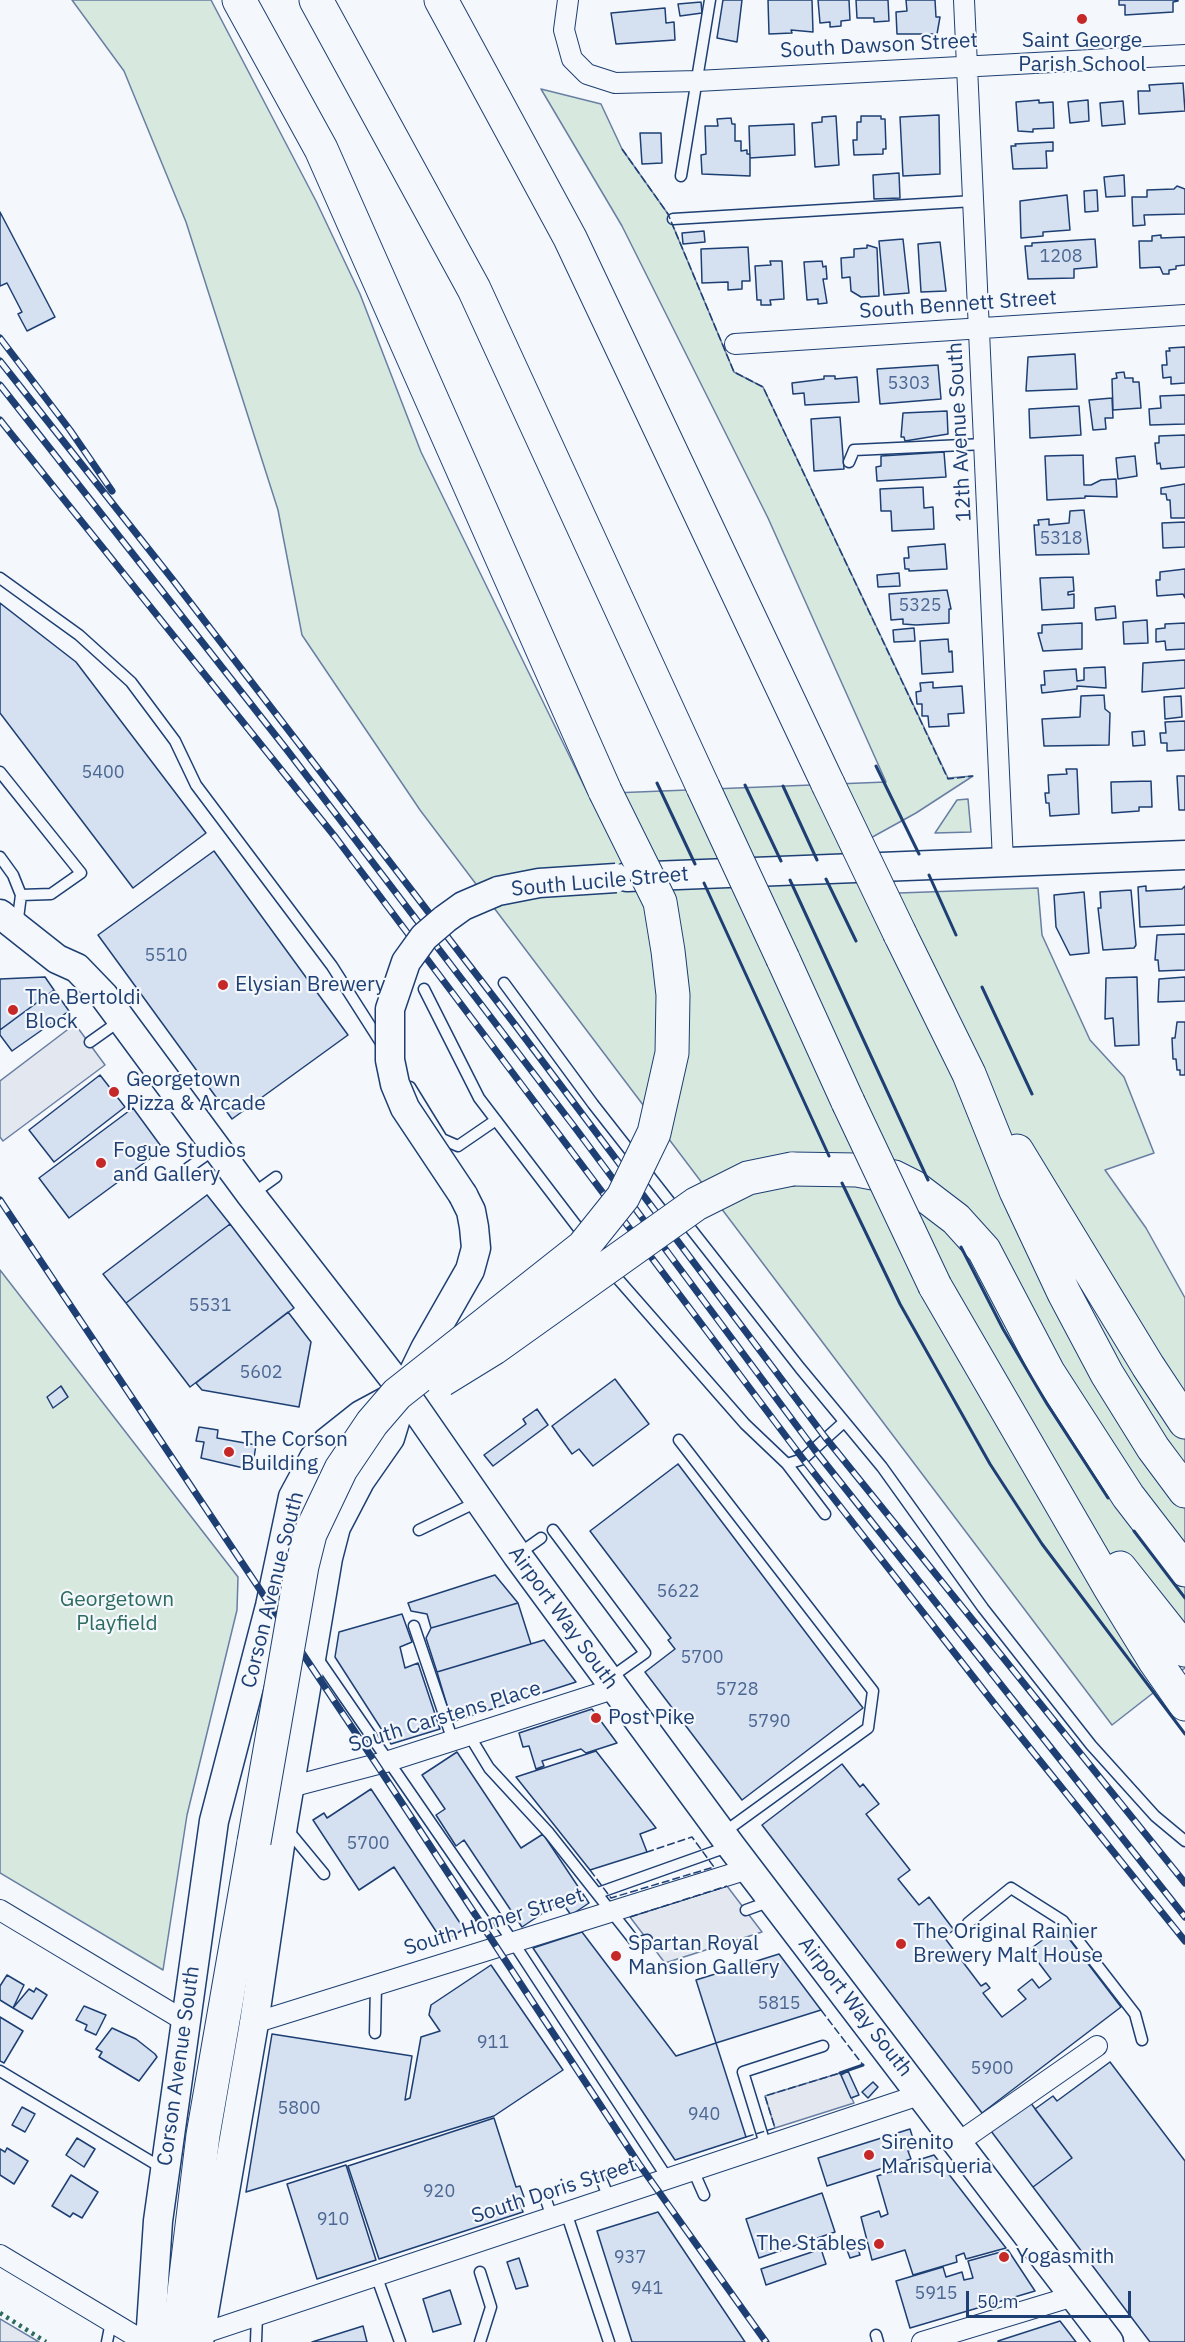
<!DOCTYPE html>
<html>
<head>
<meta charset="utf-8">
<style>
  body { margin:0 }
  #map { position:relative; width:1185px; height:2342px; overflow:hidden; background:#f4f7fb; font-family:"IBM Plex Sans",sans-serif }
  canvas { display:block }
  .scale { position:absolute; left:966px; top:2291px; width:165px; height:27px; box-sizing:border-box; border:3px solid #1d3f73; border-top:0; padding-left:8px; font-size:18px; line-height:21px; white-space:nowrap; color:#1d3f73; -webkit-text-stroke:4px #f4f7fb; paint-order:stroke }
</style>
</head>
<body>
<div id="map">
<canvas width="1185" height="2342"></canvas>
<div class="scale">50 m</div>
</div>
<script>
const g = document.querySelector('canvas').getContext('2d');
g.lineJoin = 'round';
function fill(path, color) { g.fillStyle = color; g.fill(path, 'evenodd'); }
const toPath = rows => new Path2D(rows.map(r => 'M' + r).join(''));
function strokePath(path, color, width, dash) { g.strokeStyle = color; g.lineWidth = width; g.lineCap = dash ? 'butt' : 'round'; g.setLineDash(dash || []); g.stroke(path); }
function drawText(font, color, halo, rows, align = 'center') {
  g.font = font + ' "IBM Plex Sans",sans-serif'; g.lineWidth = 4.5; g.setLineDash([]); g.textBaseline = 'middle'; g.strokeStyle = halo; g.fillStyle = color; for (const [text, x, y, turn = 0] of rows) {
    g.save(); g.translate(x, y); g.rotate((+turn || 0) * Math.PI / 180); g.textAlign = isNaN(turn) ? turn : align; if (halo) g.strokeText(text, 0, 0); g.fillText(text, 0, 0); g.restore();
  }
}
const green = toPath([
  [72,0,211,0,316,201,360,294,421,452,588,794,886,782,768,518,622,226,541,89,601,104,622,149,668,214,734,372,763,387,948,778,973,776,916,813,867,840,871,894,1038,888,1042,935,1090,1040,1124,1077,1154,1153,1105,1170,1146,1228,1185,1298,1185,1668,1112,1725,420,810,302,635,278,510,186,222,124,71,72,0],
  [968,799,971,832,935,833,957,800,968,799],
  [0,1270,238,1577,237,1610,187,1815,163,1970,0,1873,0,1270]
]);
const parking = toPath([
  [75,1024,105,1065,3,1141,0,1137,0,1081,75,1024],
  [727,1886,762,1932,665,1963,630,1917,727,1886],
  [840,2073,854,2103,775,2128,765,2096,840,2073],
  [0,2319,39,2342,0,2342,0,2319]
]);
const building = toPath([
  [723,0,742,0,737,42,717,38,723,0],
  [768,0,812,0,813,32,791,30,792,33,769,34,768,0],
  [818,0,849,0,850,20,841,21,841,26,830,27,830,22,820,23,818,0],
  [856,0,888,0,889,21,874,22,874,18,857,18,856,0],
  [906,0,935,0,936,17,940,17,937,34,897,34,896,12,907,11,906,0],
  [1119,0,1178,0,1178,1,1173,2,1173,12,1125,15,1125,5,1119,5,1119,0],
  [701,2,702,13,680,16,678,4,701,2],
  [665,8,666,23,674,22,675,40,616,44,611,13,665,8],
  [1183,83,1185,111,1139,114,1138,91,1150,91,1149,85,1183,83],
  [1039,100,1039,103,1053,102,1054,128,1033,129,1033,132,1018,131,1016,102,1039,100],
  [1088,100,1089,121,1070,123,1068,102,1088,100],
  [1123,101,1125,124,1102,126,1100,103,1123,101],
  [939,115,940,174,903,176,900,117,939,115],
  [836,116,839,165,815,167,812,123,822,122,822,117,836,116],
  [861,116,881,116,881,119,885,119,886,149,883,149,883,154,854,155,853,140,857,140,857,122,861,122,861,116],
  [731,118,732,124,735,124,735,141,741,141,741,151,747,150,747,154,750,154,750,176,702,174,701,155,706,154,705,126,718,126,717,119,731,118],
  [794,124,795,155,750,158,749,126,794,124],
  [640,133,661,133,662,163,642,164,640,133],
  [1053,142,1053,151,1046,151,1047,168,1013,169,1011,146,1016,146,1015,144,1053,142],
  [899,173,900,198,874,199,873,175,899,173],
  [1124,175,1125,196,1106,197,1104,177,1124,175],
  [1177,186,1185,189,1185,214,1144,215,1145,225,1133,226,1132,197,1147,197,1147,190,1174,189,1177,186],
  [1097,190,1098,211,1085,212,1084,191,1097,190],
  [1067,195,1070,230,1043,232,1043,236,1021,238,1020,201,1067,195],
  [0,212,55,317,27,331,18,314,22,312,7,283,0,286,0,212],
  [704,231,705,242,683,244,682,233,704,231],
  [1161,235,1161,238,1185,237,1185,265,1176,266,1176,269,1169,270,1169,274,1163,274,1160,267,1140,268,1139,241,1152,241,1152,236,1161,235],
  [903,239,909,293,884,295,879,241,903,239],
  [1095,239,1097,267,1074,269,1074,278,1028,279,1025,246,1032,246,1032,243,1095,239],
  [940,242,946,291,921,292,918,244,940,242],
  [867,245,877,248,879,296,861,297,851,291,850,277,842,278,841,258,854,257,854,249,867,248,867,245],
  [748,247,750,281,742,281,742,289,728,290,728,282,702,283,701,249,748,247],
  [770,261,782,261,784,299,770,300,771,305,761,305,761,300,757,300,755,266,771,265,770,261],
  [822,261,823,267,826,266,827,279,823,279,827,303,818,304,818,299,807,300,804,262,822,261],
  [1185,347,1185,383,1171,384,1171,377,1163,378,1162,365,1167,365,1166,351,1170,351,1169,348,1185,347],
  [1075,354,1077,389,1026,391,1028,357,1075,354],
  [938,365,941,399,880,404,877,369,938,365],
  [1124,372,1125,378,1133,378,1133,382,1139,382,1141,408,1113,410,1112,379,1117,378,1116,373,1124,372],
  [824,376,835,376,835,379,857,377,859,402,805,405,804,393,793,394,792,383,824,379,824,376],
  [1185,395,1185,424,1150,425,1149,409,1161,408,1160,396,1185,395],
  [1112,398,1113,418,1105,418,1106,429,1093,430,1089,400,1112,398],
  [1079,406,1081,435,1030,438,1029,409,1079,406],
  [947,411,948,434,905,441,904,437,901,437,903,413,947,411],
  [840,417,844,469,814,471,811,419,840,417],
  [1185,435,1185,467,1161,469,1160,463,1157,464,1155,443,1159,443,1159,436,1185,435],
  [944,452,946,477,877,481,876,467,881,466,881,456,944,452],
  [1083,455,1084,485,1091,485,1101,480,1116,479,1117,497,1085,496,1085,498,1047,500,1045,456,1083,455],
  [1135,456,1137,476,1118,479,1116,458,1135,456],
  [1185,484,1185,518,1171,518,1170,500,1167,500,1166,494,1161,494,1161,488,1185,484],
  [923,487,924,508,933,507,934,529,892,531,891,511,881,511,880,489,923,487],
  [1084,510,1089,554,1036,555,1034,525,1039,525,1038,520,1049,519,1049,525,1069,523,1070,511,1084,510],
  [1185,522,1185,547,1163,548,1162,523,1185,522],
  [945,544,947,569,909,571,909,569,905,569,904,558,909,558,908,547,945,544],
  [1185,569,1185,598,1183,594,1157,596,1156,580,1160,580,1160,572,1185,569],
  [899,573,900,586,878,587,877,575,899,573],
  [1073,577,1074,591,1068,592,1068,595,1074,594,1074,608,1042,610,1040,578,1073,577],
  [947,590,951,609,949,609,949,623,916,625,903,624,903,619,891,620,889,594,947,590],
  [0,603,76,662,206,833,133,888,0,713,0,603],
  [1115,606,1116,618,1096,620,1095,608,1115,606],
  [1147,620,1148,643,1124,644,1123,622,1147,620],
  [1082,623,1082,649,1043,651,1038,633,1042,633,1042,625,1082,623],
  [1185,623,1185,649,1166,650,1165,641,1156,642,1156,629,1165,628,1165,624,1185,623],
  [914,628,915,641,894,642,893,630,914,628],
  [948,639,949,652,952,651,953,672,922,674,920,641,948,639],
  [1185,660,1185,688,1142,692,1143,663,1185,660],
  [1105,667,1106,688,1077,686,1077,689,1042,693,1041,685,1045,685,1044,671,1076,669,1077,681,1084,680,1084,668,1105,667],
  [933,682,933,688,962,686,964,713,948,714,949,726,929,727,928,716,922,716,922,704,917,704,916,692,921,691,920,683,933,682],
  [1104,695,1105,709,1110,713,1109,745,1044,746,1042,719,1080,717,1081,696,1104,695],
  [1181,696,1182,717,1165,719,1164,697,1181,696],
  [1185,721,1185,750,1167,751,1167,743,1161,743,1160,733,1166,733,1165,722,1185,721],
  [1144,731,1145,745,1133,746,1132,732,1144,731],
  [1066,769,1077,769,1079,814,1050,816,1049,803,1046,803,1045,793,1049,793,1048,775,1067,774,1066,769],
  [1177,776,1185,776,1185,810,1179,810,1177,776],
  [1151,781,1152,807,1139,807,1139,811,1112,813,1111,782,1151,781],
  [214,851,348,1035,232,1119,98,935,214,851],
  [1146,886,1146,891,1182,889,1185,886,1185,925,1140,927,1138,887,1146,886],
  [1131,890,1136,945,1134,948,1103,950,1098,908,1101,908,1100,892,1131,890],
  [1084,892,1089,953,1070,955,1056,927,1054,895,1084,892],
  [1185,934,1185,970,1159,971,1158,960,1155,960,1157,935,1185,934],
  [45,977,54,990,0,1030,0,979,45,977],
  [1137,977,1139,1045,1115,1046,1113,1018,1105,1019,1106,978,1137,977],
  [1185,977,1185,1001,1158,1002,1159,979,1185,977],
  [54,990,69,1011,12,1051,0,1035,0,1030,54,990],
  [1177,1022,1185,1022,1185,1075,1180,1075,1180,1070,1177,1070,1176,1059,1173,1059,1172,1038,1175,1038,1177,1022],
  [100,1075,125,1107,54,1162,29,1130,100,1075],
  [133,1108,163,1149,69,1218,39,1178,133,1108],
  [207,1195,230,1224,126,1303,103,1274,207,1195],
  [230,1224,294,1308,190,1387,126,1303,230,1224],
  [288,1312,311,1342,299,1407,202,1390,196,1383,288,1312],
  [615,1379,649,1424,593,1466,579,1449,572,1454,552,1426,615,1379],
  [61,1386,68,1397,53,1408,47,1397,61,1386],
  [537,1409,548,1425,493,1466,484,1455,526,1424,523,1419,537,1409],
  [199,1427,218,1430,217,1438,256,1445,252,1470,201,1458,204,1442,196,1441,199,1427],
  [678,1464,863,1708,742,1800,645,1672,675,1649,668,1640,671,1638,590,1531,678,1464],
  [495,1575,518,1603,431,1628,427,1614,411,1611,408,1603,495,1575],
  [518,1603,531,1644,437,1672,426,1638,431,1628,518,1603],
  [402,1614,412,1642,400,1647,405,1668,418,1663,440,1729,391,1744,335,1657,339,1632,402,1614],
  [544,1640,576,1682,452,1722,437,1672,544,1640],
  [592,1709,617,1743,586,1753,581,1749,542,1761,544,1766,536,1769,529,1746,523,1747,519,1733,592,1709],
  [596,1751,656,1828,640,1834,647,1852,590,1870,516,1777,596,1751],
  [457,1752,521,1848,543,1834,589,1903,571,1915,561,1901,522,1927,464,1840,456,1846,436,1815,445,1809,422,1775,457,1752],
  [842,1764,860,1787,863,1784,879,1804,866,1814,910,1870,898,1879,919,1905,929,1897,954,1930,944,1937,981,1986,986,1983,990,1988,983,1993,1002,2017,1026,1999,1018,1990,1032,1979,1039,1988,1051,1979,1029,1950,1060,1927,1121,2007,982,2113,762,1825,842,1764],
  [371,1789,464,1929,443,1942,394,1867,359,1890,313,1820,324,1813,327,1818,371,1789],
  [582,1932,676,2056,716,2043,746,2137,675,2160,533,1948,582,1932],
  [779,1954,821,2010,716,2043,696,1980,779,1954],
  [491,1965,563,2070,494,2116,246,2192,272,2034,412,2056,405,2100,410,2098,421,2037,440,2031,429,2015,431,2005,491,1965],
  [7,1975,24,1985,13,2008,0,2000,0,1986,7,1975],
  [36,1988,47,1995,32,2019,13,2008,29,1989,34,1992,36,1988],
  [84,2006,106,2015,96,2035,85,2030,87,2025,76,2020,84,2006],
  [0,2017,23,2031,4,2063,0,2061,0,2017],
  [112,2028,136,2039,155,2054,157,2057,139,2081,99,2057,102,2052,96,2049,112,2028],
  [1110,2062,1185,2161,1185,2342,1150,2342,1033,2187,1072,2158,1035,2109,1053,2096,1057,2101,1110,2062],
  [848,2071,859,2095,851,2098,841,2075,848,2071],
  [873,2082,878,2087,868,2098,862,2092,873,2082],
  [1030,2102,1072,2158,1033,2187,991,2131,1030,2102],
  [22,2107,35,2114,25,2132,12,2125,22,2107],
  [494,2118,516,2187,520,2186,524,2197,519,2199,523,2212,379,2259,348,2166,494,2118],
  [910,2129,916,2148,908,2151,911,2159,827,2186,818,2158,910,2129],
  [77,2138,95,2149,84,2167,66,2155,77,2138],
  [7,2148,28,2161,14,2184,0,2175,0,2149,5,2152,7,2148],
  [934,2155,1006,2248,966,2259,964,2253,956,2256,957,2262,913,2275,905,2250,872,2260,861,2217,879,2211,881,2217,888,2214,877,2176,909,2166,909,2163,934,2155],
  [346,2165,376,2260,317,2279,287,2184,346,2165],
  [71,2175,98,2192,82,2218,73,2213,70,2217,52,2206,71,2175],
  [822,2193,835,2232,759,2258,746,2219,822,2193],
  [658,2212,745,2342,632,2342,597,2231,658,2212],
  [855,2239,860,2255,850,2258,844,2242,855,2239],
  [821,2249,826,2264,766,2285,761,2269,821,2249],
  [1008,2250,1035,2291,910,2328,896,2281,943,2267,946,2277,962,2272,964,2280,973,2278,968,2261,1008,2250],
  [519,2258,528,2286,516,2289,507,2262,519,2258],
  [450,2290,461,2324,433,2332,423,2299,450,2290],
  [1060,2321,1076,2342,998,2342,998,2341,1060,2321],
  [363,2326,367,2342,312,2342,363,2326]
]);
const lane = toPath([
  [681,176,710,0],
  [673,219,974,201],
  [849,462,854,450,985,444],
  [0,578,79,635,131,682,175,741,196,785,332,966,383,1046],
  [0,772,81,873,51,894,21,895],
  [0,857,13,875,21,895,17,926],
  [504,983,593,1104,800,1368,882,1467,983,1608,1091,1745,1155,1816,1185,1841],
  [424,989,479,1098,585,1237],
  [90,1042,121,1020],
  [410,1087,442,1139,458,1146,496,1120],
  [188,1168,215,1149],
  [251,1195,276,1177],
  [611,1271,745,1424,787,1464,825,1514],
  [679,1440,873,1691,868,1728,723,1833],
  [787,1464,803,1459,844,1422],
  [419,1530,479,1501],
  [553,1530,645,1653,610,1678],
  [517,1555,541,1538],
  [414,1626,453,1741],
  [316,1656,513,1942,668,2179],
  [469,1735,489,1768,549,1833,636,1943,647,1940],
  [286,1828,324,1874],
  [598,1893,730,1846],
  [746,1910,771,1901],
  [968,1923,1011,1888,1063,1921,1135,2014,1142,2040],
  [375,2033,376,1985],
  [0,2071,162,2168],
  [766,2147,743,2072,823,2046],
  [693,2170,704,2195],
  [602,2181,609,2198],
  [546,2200,552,2217],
  [566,2212,609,2342],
  [480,2272,491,2307,480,2342],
  [376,2275,400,2342],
  [876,2335,878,2342],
  [107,2342,111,2322],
  [256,2342,257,2315]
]);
const street = toPath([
  [568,0,564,30,572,59,587,74,615,83,697,81,1185,55],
  [964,0,1003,861],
  [735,344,1185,315],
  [290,1787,389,1761,613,1689],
  [0,1910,185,2021],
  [254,2023,748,1869],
  [959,2142,1097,2046],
  [0,2255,145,2342],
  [201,2334,922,2094],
  [922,2342,1074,2296]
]);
const secondary = toPath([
  [627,877,1185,855],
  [0,914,57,959,77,968,104,996,251,1195,404,1392,517,1555,731,1846,1109,2342],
  [150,2342,158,2221,214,1821,270,1606,293,1497,314,1458,327,1442,361,1415,387,1401],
  [199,2342,254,2023,283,1825,328,1558,336,1527,360,1481,390,1438,404,1392,425,1349,470,1270,476,1248,474,1227,471,1211,463,1195]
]);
const highway = toPath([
  [239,0,321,149,605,791],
  [316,0,474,289,703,787],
  [441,0,570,238,828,784],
  [900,934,969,1074,1016,1191,1064,1293,1107,1374,1153,1448,1185,1491],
  [783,959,848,1102],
  [1017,1151,1148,1366,1185,1422],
  [792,1169,857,1170,894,1177,914,1187,956,1219,984,1250,1048,1372,1128,1496,1185,1570],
  [935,1286,1109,1586,1155,1661,1185,1704],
  [1120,1568,1185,1650],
  [178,2342,203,2135,254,1842]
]);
const rail = toPath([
  [0,338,70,430,112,491],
  [0,361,173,580,516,1026,825,1437,1185,1883],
  [0,385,287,750,576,1129,814,1449,1185,1917],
  [0,420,336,838,803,1459,996,1706,1185,1941],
  [0,1200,377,1765,639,2164,766,2342]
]);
const secondaryBridge = toPath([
  [463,1195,405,1108,395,1084,390,1060,390,1009,406,962,424,937,445,919,463,906,498,891,539,883,616,878]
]);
const highwayBridge = toPath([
  [828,784,900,934],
  [703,787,783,959],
  [848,1102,935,1286],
  [442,1380,494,1348,696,1204,748,1178,792,1169],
  [254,1842,302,1566,310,1534,341,1469,372,1423,397,1394,583,1247,623,1197,654,1133,672,1053,673,995,668,951,660,902,605,791]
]);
const hedge = toPath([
  [0,2313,46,2342]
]);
const fence = toPath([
  [622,149,668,214,734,372,763,387,948,779,973,776],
  [590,1870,611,1898,714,1867,692,1837,647,1852],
  [630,1917,727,1886],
  [821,2010,863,2065],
  [746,2137,775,2128,765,2096,840,2073]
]);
const wall = toPath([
  [876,766,919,854],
  [657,783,695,864],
  [745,785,781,861],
  [783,786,817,860],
  [929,875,956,935],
  [826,879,856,941],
  [790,880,928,1180],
  [704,883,829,1156],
  [982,987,1032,1094],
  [842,1183,900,1304,990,1464,1042,1544,1185,1734],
  [961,1247,1003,1329,1047,1404,1108,1498],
  [1134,1531,1185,1598],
  [840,2073,863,2065]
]);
const markers = [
  [1082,19,6,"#c62828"],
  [223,985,6,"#c62828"],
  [13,1010,6,"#c62828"],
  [114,1092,6,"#c62828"],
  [101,1163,6,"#c62828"],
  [229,1452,6,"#c62828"],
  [596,1718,6,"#c62828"],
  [901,1944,6,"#c62828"],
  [616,1956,6,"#c62828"],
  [869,2155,6,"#c62828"],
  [879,2244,6,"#c62828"],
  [1004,2257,6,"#c62828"]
];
const numberNames = [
  ["1208",1061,257],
  ["5303",909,384],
  ["5318",1061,539],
  ["5325",920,606],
  ["5400",103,773],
  ["5510",166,956],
  ["5531",210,1306],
  ["5602",261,1373],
  ["5622",678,1592],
  ["5700",702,1658],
  ["5728",737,1690],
  ["5790",769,1722],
  ["5700",368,1844],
  ["5815",779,2004],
  ["911",493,2043],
  ["5900",992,2069],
  ["5800",299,2109],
  ["940",704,2115],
  ["920",439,2192],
  ["910",333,2220],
  ["937",630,2258],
  ["941",647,2289],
  ["5915",936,2294]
];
const poiNames = [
  ["Saint George",1082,41,"center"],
  ["Parish School",1082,65,"center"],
  ["Elysian Brewery",235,985],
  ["The Bertoldi",25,998],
  ["Block",25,1022],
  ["Georgetown",126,1080],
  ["Pizza & Arcade",126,1104],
  ["Fogue Studios",113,1151],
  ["and Gallery",113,1175],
  ["The Corson",241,1440],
  ["Building",241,1464],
  ["Post Pike",608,1718],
  ["The Original Rainier",913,1932],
  ["Brewery Malt House",913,1956],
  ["Spartan Royal",628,1944],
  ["Mansion Gallery",628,1968],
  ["Sirenito",881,2143],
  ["Marisqueria",881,2167],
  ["The Stables",867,2244,"right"],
  ["Yogasmith",1016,2257]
];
const streetNames = [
  ["South Dawson Street",879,46,-3],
  ["South Bennett Street",958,305,-4],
  ["12th Avenue South",960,432,-93],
  ["South Lucile Street",600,882,-5],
  ["Corson Avenue South",273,1590,-76],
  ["Airport Way South",563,1618,54],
  ["South Carstens Place",445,1717,-17],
  ["South Homer Street",494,1922,-17],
  ["Airport Way South",855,2007,52],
  ["Corson Avenue South",179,2066,-82],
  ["South Doris Street",554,2191,-18]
];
const parkNames = [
  ["Georgetown",117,1600],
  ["Playfield",117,1624]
];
fill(green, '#d7e8df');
strokePath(green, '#687fa3', 1.5);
fill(parking, '#e3e8f0');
strokePath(parking, '#687fa3', 1.5);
fill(building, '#d5e0f0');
strokePath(building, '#1d3f73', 1.5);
strokePath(lane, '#1d3f73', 13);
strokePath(street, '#1d3f73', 22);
strokePath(secondary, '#1d3f73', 31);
strokePath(highway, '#1d3f73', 35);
strokePath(lane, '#f4f7fb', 10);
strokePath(street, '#f4f7fb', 20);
strokePath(secondary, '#f4f7fb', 28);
strokePath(highway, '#f4f7fb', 33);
strokePath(rail, '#1d3f73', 7);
strokePath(rail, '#f4f7fb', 4.5, [14]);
strokePath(secondaryBridge, '#1d3f73', 31, []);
strokePath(highwayBridge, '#1d3f73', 35, []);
strokePath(secondaryBridge, '#f4f7fb', 28);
strokePath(highwayBridge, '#f4f7fb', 33);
strokePath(hedge, '#2c6c60', 4.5, [3, 4.5]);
strokePath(fence, '#1d3f73', 1.5, [8, 3]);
strokePath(wall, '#1d3f73', 3);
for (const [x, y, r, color] of markers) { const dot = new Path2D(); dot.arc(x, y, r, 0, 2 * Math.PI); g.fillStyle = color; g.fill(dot); strokePath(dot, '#f4f7fb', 2); }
drawText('18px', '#4b6792', null, numberNames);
drawText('21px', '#1d3f73', '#f4f7fb', poiNames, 'left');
drawText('21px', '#1d3f73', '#f4f7fb', streetNames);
drawText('21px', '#2c6c60', '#f4f7fb', parkNames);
</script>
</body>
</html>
